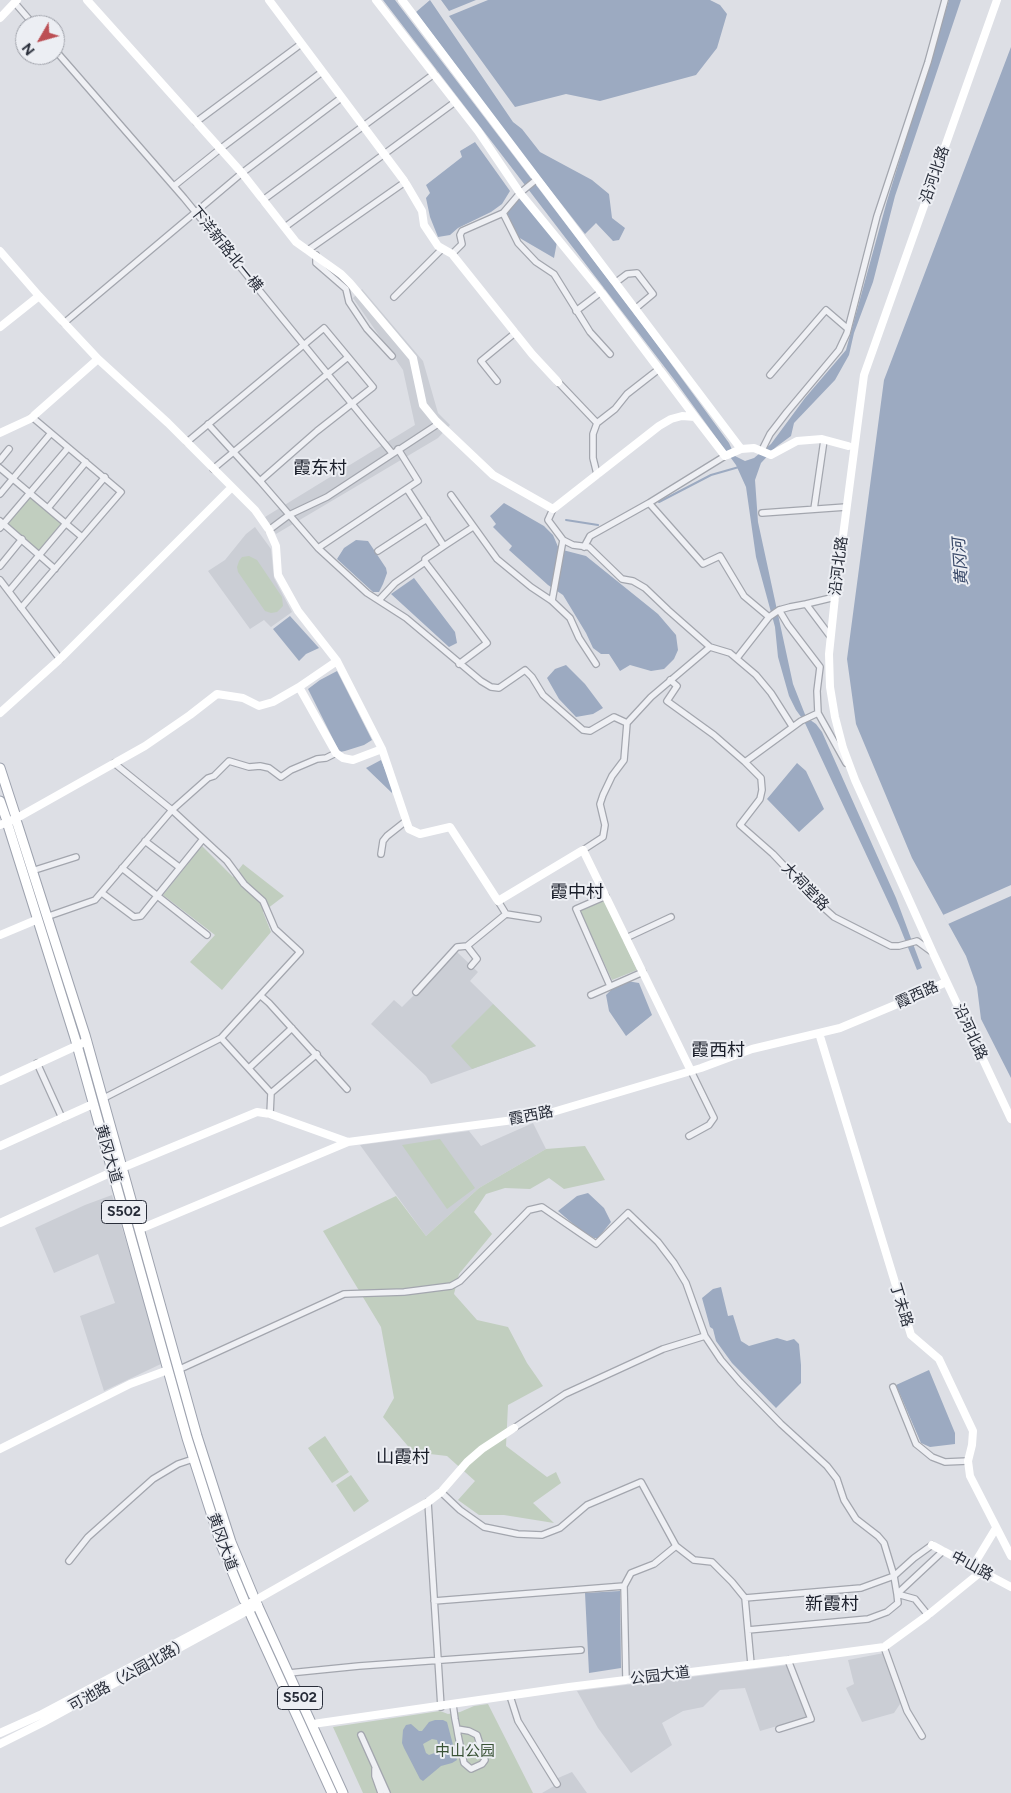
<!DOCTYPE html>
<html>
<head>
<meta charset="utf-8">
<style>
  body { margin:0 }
  #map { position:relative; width:1011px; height:1793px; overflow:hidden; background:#dddfe5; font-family:Figtree,sans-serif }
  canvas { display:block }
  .north { position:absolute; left:15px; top:15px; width:50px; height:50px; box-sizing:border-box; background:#eceef3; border:1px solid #9ea1a9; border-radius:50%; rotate:232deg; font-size:14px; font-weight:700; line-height:20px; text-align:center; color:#282d39 }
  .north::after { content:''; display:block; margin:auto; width:18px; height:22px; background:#bc4f54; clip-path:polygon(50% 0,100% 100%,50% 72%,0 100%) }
</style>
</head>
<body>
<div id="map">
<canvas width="1011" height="1793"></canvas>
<div class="north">N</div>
</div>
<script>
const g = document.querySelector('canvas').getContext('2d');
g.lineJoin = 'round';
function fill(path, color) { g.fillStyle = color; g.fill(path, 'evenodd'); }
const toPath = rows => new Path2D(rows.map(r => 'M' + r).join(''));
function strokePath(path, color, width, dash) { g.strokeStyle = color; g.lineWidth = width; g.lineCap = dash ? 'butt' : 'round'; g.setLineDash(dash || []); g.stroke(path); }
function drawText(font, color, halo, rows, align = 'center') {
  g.font = font + ' Figtree,"Noto Sans SC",sans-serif'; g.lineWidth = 4; g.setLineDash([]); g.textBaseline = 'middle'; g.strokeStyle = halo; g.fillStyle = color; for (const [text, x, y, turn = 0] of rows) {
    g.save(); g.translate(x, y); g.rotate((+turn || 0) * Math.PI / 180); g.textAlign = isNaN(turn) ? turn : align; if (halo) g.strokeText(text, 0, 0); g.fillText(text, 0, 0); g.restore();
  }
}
const built = toPath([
  [362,289,423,361,438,413,450,425,438,438,276,534,265,517,415,425,403,370,353,298],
  [255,527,271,549,274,578,292,612,271,627,264,620,250,629,208,571,225,560,246,534],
  [457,952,478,972,470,981,536,1046,431,1084,426,1076,371,1024,394,1000,402,1007,414,995,417,996],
  [533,1123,546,1149,479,1188,426,1236,360,1145,469,1131,481,1146],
  [112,1195,163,1363,104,1391,80,1316,115,1303,98,1254,54,1273,35,1228,85,1205],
  [884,1653,902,1701,894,1713,862,1722,846,1688,854,1684,848,1660],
  [788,1665,808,1717,760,1731,745,1688,720,1690,703,1707,683,1711,662,1723,672,1745,631,1773,598,1728,577,1691],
  [572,1772,587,1793,542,1793,554,1786,551,1781]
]);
const green = toPath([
  [30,493,66,523,39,555,3,524],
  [249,556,257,560,282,597,283,606,277,612,271,613,265,611,238,572,237,567,239,561,242,557],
  [202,846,233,877,243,864,284,896,263,912,271,932,222,990,190,962,215,935,163,895],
  [604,899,637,970,612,980,580,911],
  [493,1004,536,1046,472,1069,451,1046],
  [440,1139,475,1188,447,1209,402,1145],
  [585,1146,605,1180,564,1189,549,1178,530,1189,505,1188,486,1194,474,1212,492,1234,459,1274,454,1294,477,1320,508,1327,527,1363,543,1386,508,1405,506,1446,547,1477,556,1472,561,1483,533,1503,554,1523,504,1515,479,1515,458,1500,475,1481,447,1456,413,1452,383,1417,394,1398,381,1327,323,1231,396,1196,426,1236,479,1188,546,1149],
  [325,1436,349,1472,332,1483,308,1448],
  [351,1475,369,1501,354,1512,336,1485],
  [488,1704,533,1793,363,1793,333,1727,440,1711,448,1714,460,1712,474,1706]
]);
const water = toPath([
  [383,0,395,0,642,324,729,443,735,456,745,461,754,458,771,444,805,398,846,350,887,201,949,0,961,0,895,196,873,282,854,333,849,355,835,380,794,423,791,436,776,447,761,463,755,480,758,522,793,684,806,717,816,724,822,732,896,898,922,968,917,970,899,925,804,721,796,710,789,696,778,657,775,627,756,557,746,487,736,465,673,378],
  [430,0,513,122,522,129,540,152,592,180,609,194,612,218,625,228,619,240,613,241,596,223,585,234,523,155,416,12],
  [441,0,476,0,449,11],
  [488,0,710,0,720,5,727,14,717,48,696,75,600,101,566,94,515,107,449,16],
  [1011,47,1011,1078,981,1019,977,987,966,956,912,858,856,724,847,659,884,380],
  [475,142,510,191,502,204,491,212,458,228,450,235,438,237,430,217,426,198,430,193,426,185,462,157,460,151],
  [521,198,557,242,554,258,518,237,507,213,518,199],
  [504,503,544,526,553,535,559,549,586,556,658,614,676,635,678,650,674,659,664,669,651,671,630,665,620,671,609,654,601,654,593,648,586,633,563,595,548,585,509,550,512,546,493,527,496,524,490,516],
  [356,540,368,541,386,568,387,573,383,584,379,592,373,592,337,559,344,548],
  [414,578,455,632,457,643,449,647,391,594],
  [290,616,319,648,306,654,299,661,273,629],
  [566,665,585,684,603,708,593,714,576,717,559,699,547,678,555,669],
  [337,671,372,740,364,745,345,751,340,752,337,747,308,689,320,680],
  [381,760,392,786,392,793,366,768],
  [797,763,806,771,824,809,799,832,767,799],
  [627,981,639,983,652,1015,626,1036,609,1011,606,995,613,988],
  [588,1193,604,1208,611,1222,598,1238,594,1238,579,1229,558,1211,577,1196],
  [721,1287,728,1316,733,1315,741,1341,749,1346,777,1338,787,1341,794,1339,799,1344,801,1365,801,1383,776,1408,732,1363,716,1341,713,1329,710,1327,702,1298,713,1289],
  [929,1370,955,1433,955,1444,930,1447,921,1443,896,1385],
  [620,1591,621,1668,589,1673,585,1593],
  [435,1720,443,1720,447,1722,457,1760,452,1763,441,1766,423,1781,420,1779,404,1748,402,1743,403,1730,406,1725,411,1724,419,1731,422,1731,429,1722],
  [432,1739,437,1740,440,1751,429,1755,426,1753,423,1744]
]);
const pier = toPath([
  [1011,885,1011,896,948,924,943,915]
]);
const stream = toPath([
  [659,502,711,475,739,467],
  [566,520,598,525]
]);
const street = toPath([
  [15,3,34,25],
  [55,50,184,198,392,453],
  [196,122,301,44],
  [174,186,220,149,322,72],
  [263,200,434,74],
  [503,213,518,243,536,262,554,274,590,332,610,354],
  [285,227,455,102],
  [308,250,405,182],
  [452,254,462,244,460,235,462,231,503,213,520,193,537,179],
  [316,255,316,263,346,289,349,302,367,329,392,356],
  [615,283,627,274,637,273,653,294,635,309],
  [394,297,442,249],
  [576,311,601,292],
  [64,323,242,173,341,98],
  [770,375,826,310,848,329],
  [497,381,481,361,515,333],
  [558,382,597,423,593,434,593,458,597,474],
  [597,423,615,409,627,394,659,369],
  [208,424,260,481,318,548,367,593,406,618,481,681,491,687,499,688,525,670,532,677,543,695,583,730,590,731,614,717,627,723],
  [187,442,324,328,373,387,317,431,260,481],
  [762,450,770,434,787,412,839,350,847,333,877,216,928,62,945,0],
  [0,460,9,449],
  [0,468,82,537],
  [213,469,348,357],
  [407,489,444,546],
  [0,494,51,433],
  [451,495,497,559,531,587,552,601,570,618,579,638,596,664],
  [649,503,703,564,720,556,744,596,769,617],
  [48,508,86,462],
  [553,509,548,520,563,540,573,545,589,547,622,579,633,581,645,588,668,610,710,647],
  [814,509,824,440],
  [762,513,846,507],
  [0,521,55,569],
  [0,528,68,448],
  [269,530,289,515,327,497,438,424],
  [584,547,590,536,649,503,725,456],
  [318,548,418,481,398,449],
  [378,551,427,519],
  [425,562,487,643,459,664],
  [0,566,22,539],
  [0,580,60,659],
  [9,591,105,477],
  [379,600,395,583,425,562,425,559,444,546,473,527],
  [552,601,563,540],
  [806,604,835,597],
  [21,608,121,492,32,417],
  [779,610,788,625,820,667,817,691,818,713],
  [737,658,769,617,779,610,790,607,806,604,830,636],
  [670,680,677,686,667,701,714,735,745,762],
  [846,763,818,713,801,721,745,762,761,778,762,790,760,799,740,825,773,854,824,908,834,917,891,946,899,946,917,941,932,952],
  [145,841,179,867],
  [583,850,603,837,605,825,600,804,603,795,612,776,624,760,627,723,651,697,710,647,730,653,756,675,771,693,792,726],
  [381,854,383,841,387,836,406,821],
  [122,868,207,935],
  [35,870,76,857],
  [102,893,134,917,141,916,203,839],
  [606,896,576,909,610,986],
  [506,914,538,919],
  [49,916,95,900,172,810,208,778,214,776,229,761,249,767,260,766,269,768,281,777,291,770,317,759,326,758,336,753],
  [626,938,671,917],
  [467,946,477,959,471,966],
  [416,992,457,947,467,946,506,914,498,901],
  [591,995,643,972],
  [261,996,269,1003,347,1089],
  [221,1038,271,1093,270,1114],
  [37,1063,62,1118],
  [249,1068,292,1028],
  [271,1093,317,1054],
  [104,1098,221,1038,300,952,275,929,263,901,244,884,227,861,172,810,114,763],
  [689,1136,709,1125,714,1118,691,1071],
  [180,1369,344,1294,404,1292,451,1286,460,1281,529,1210,542,1207,596,1244,628,1213,658,1242,674,1263,686,1283,705,1336,721,1360,740,1382,781,1424,827,1466,837,1479,844,1500,856,1519,878,1536,884,1543,894,1576,897,1594,915,1599,928,1615],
  [893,1387,916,1444,921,1448,932,1457,945,1462,968,1461],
  [514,1428,565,1394,663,1349,705,1336],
  [441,1492,460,1510,484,1527,518,1534,542,1535,560,1528,587,1505,641,1482,676,1546,654,1564,631,1573,624,1586],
  [428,1502,441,1707],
  [676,1546,694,1560,712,1562,732,1582,745,1598,751,1664],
  [69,1561,88,1537,153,1479,178,1464,193,1459],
  [745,1598,861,1588,894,1576,914,1558,932,1545],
  [434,1601,624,1586,626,1680],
  [748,1630,868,1619,887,1612,898,1603,897,1594,943,1551],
  [884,1647,907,1711,922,1736],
  [289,1673,359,1666,581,1650],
  [510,1696,518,1721,557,1784],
  [453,1705,455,1719,457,1729,458,1735,459,1740,464,1763,471,1769,482,1764,485,1760,477,1735,469,1731,457,1729],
  [779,1729,811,1719,788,1660],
  [361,1735,387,1793],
  [375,1769,375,1776,381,1793]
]);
const secondary = toPath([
  [87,0,242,173,296,242,341,274,350,283,413,358,423,405,436,421,493,475,553,509,659,426,671,419,682,416,695,417,725,456,741,449,754,448,771,455,797,441,822,439,848,446],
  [269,0,405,182,422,211,424,225,438,246,452,254,532,354,558,382],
  [376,0,478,131,520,193,601,292,695,417],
  [402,0,741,449],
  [997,0,864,375,835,597,829,654,830,687,835,717,843,748,855,780,933,953,1011,1119],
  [0,18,17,0],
  [0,251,39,296,98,359,168,423,255,510,269,530,276,546,278,575,298,611,337,661,382,749,409,829,420,834,450,827,498,901,583,850,691,1071],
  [0,327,39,296],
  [0,433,30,419,98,359],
  [299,687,337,661],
  [0,713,60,659,232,487],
  [0,825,17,818,145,746,190,715,217,694,243,698,259,706,273,702,299,687,336,753,343,758,353,760,382,749],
  [0,935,36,920],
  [819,1033,911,1335,939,1359,973,1431,972,1445,968,1461,970,1476,1011,1556],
  [0,1081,87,1041],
  [0,1146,93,1104],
  [0,1223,112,1172,257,1112,270,1114,348,1142,536,1117,701,1068,752,1049,840,1028,907,1000,946,982],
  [140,1229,348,1142],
  [0,1449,130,1384,168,1370],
  [932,1545,1011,1587],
  [973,1566,996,1528],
  [313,1724,569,1687,788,1660,884,1647,928,1615,982,1571],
  [0,1733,40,1715,240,1609,428,1502,441,1492,467,1462,482,1449,514,1428],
  [0,1744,42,1723,258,1605]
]);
const primary = toPath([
  [0,768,15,814],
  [0,801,6,818],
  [7,822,75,1038,187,1438,222,1547,244,1600],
  [17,823,85,1035,197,1436,231,1542,253,1595],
  [256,1602,343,1793],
  [248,1609,332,1793]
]);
const shields = [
  [124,1212,45],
  [300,1698,45]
];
const shieldNames = [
  ["S502",124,1212],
  ["S502",300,1698]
];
const streetNames = [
  ["沿河北路",935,175,-71],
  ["下洋新路北一横",226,249,51],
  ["沿河北路",839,566,-83],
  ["大祠堂路",805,887,46],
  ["霞西路",917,995,-24],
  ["沿河北路",970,1032,65],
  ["霞西路",531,1116,-11],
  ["黄冈大道",108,1154,74],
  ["丁未路",901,1305,73],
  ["黄冈大道",222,1542,70],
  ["中山路",972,1566,28],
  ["可池路（公园北路）",129,1675,-29],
  ["公园大道",660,1676,-7]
];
const parkNames = [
  ["中山公园",465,1752]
];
const waterNames = [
  ["黄冈河",961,562,-94]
];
const quarterNames = [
  ["霞东村",320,469],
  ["霞中村",577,893],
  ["霞西村",718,1051],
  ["山霞村",403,1458],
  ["新霞村",832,1605]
];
fill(built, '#cbced5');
fill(green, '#c1cebf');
fill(water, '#9caac1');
fill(pier, '#dddfe5');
strokePath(stream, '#9caac1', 2);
strokePath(street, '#a3a6ae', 8);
strokePath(primary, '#9ea3af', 11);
strokePath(street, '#eff0f4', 5.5);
strokePath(secondary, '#fff', 8);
strokePath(primary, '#fff', 9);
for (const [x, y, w] of shields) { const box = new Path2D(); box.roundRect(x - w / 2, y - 11.5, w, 23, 4); g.fillStyle = '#eceef3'; g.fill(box); strokePath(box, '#282d39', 1); }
drawText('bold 14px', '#282d39', null, shieldNames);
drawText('15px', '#282d39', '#eceef3', streetNames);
drawText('15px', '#3a5337', '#eceef3', parkNames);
drawText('italic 16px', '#384868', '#eceef3', waterNames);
drawText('18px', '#1a1e2a', '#eceef3', quarterNames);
</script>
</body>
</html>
